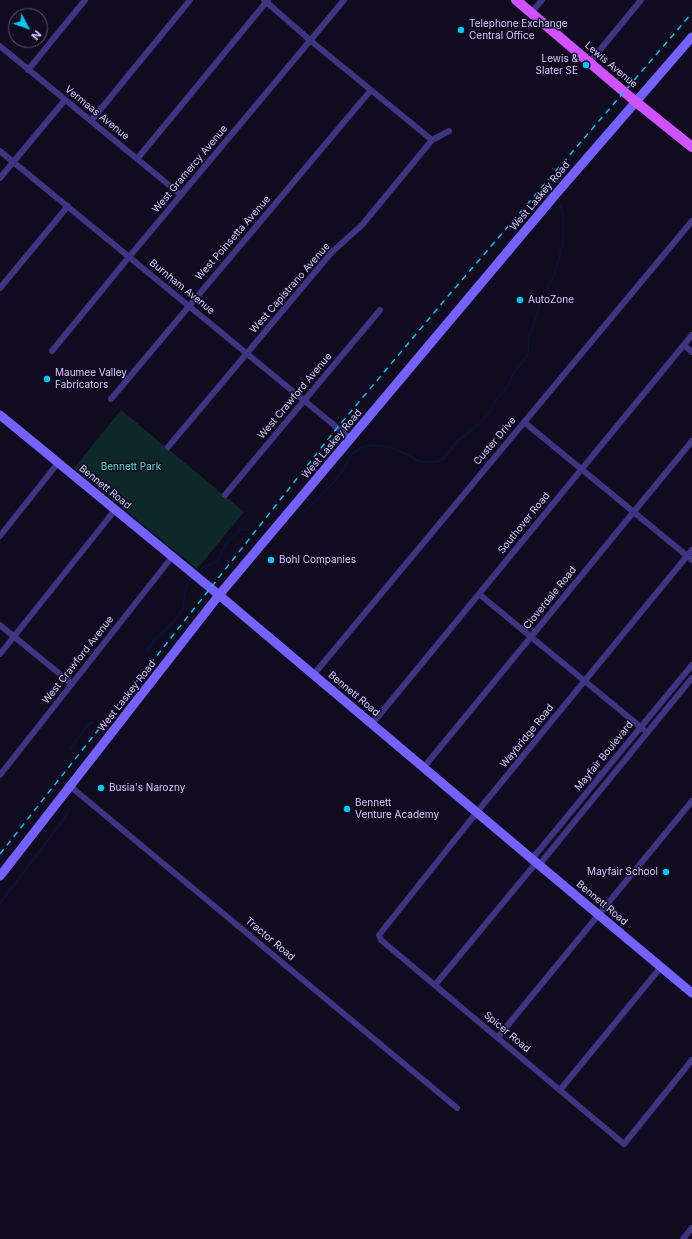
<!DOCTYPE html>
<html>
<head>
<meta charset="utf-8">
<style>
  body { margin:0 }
  #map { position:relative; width:692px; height:1239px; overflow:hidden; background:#110b20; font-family:Inter,sans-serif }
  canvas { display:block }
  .north { position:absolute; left:8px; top:8px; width:40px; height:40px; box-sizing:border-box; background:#110b20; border:1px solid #5f5779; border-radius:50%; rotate:131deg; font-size:11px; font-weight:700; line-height:16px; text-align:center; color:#d5caff }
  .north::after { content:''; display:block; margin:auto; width:14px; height:18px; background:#00c5f5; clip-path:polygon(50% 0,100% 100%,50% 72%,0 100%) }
</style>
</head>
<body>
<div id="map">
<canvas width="692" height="1239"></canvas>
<div class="north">N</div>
</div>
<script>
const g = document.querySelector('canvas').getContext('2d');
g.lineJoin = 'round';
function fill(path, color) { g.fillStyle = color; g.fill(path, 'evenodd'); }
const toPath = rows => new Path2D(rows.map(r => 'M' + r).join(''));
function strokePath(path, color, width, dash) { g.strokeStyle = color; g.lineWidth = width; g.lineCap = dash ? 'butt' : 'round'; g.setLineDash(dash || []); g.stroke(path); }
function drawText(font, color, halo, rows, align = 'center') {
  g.font = font + ' Inter,sans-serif'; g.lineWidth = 3; g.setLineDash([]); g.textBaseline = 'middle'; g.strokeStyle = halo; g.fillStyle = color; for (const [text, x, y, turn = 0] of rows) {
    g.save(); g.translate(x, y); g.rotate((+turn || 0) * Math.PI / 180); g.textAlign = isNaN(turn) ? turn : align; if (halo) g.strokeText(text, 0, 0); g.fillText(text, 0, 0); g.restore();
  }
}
const green = toPath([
  [121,410,244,512,197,569,74,468]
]);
const stream = toPath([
  [549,181,552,187],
  [304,511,317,500,334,482,345,467,350,457,353,453,363,447,372,445,390,447,408,455,420,462,436,462,444,458,458,440,466,435,482,421,490,412,495,401,509,385,514,372,528,355,529,335,533,327,542,297,555,273,563,243,563,215,560,205],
  [260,531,263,531],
  [201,569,217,561,227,542,240,530,248,529],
  [148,650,154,640,170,626,183,609,185,592,187,586,190,580],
  [70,750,71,747,89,724,93,722],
  [0,903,64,819,69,809]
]);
const street = toPath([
  [264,0,311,41,432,140],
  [531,13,542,0],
  [0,46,181,195],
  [590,62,641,0],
  [28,70,85,0],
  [91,121,190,0],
  [0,151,351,439],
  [137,159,268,0],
  [0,178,65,100],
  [0,288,68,206],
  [684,345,692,352],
  [52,351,129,257,344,0],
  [111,399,371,90],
  [524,422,692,560],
  [168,447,332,252,362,225,432,140,449,131],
  [225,495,380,310],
  [0,536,58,463],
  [692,550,477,812,379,935,381,940,624,1144,692,1060],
  [479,594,643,729],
  [0,625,72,684],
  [0,654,115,510],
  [314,674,692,221],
  [372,724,692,335],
  [424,767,692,441],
  [0,775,172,557],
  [70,786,457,1108],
  [532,859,692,665],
  [539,865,692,678],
  [435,985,536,863],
  [498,1037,692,801],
  [560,1090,661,967],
  [683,1239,692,1228]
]);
const secondary = toPath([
  [0,415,219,595,532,859,692,993],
  [0,876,219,595,556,194,692,37]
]);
const primary = toPath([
  [516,0,636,102,692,147]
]);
const rail = toPath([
  [0,854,337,428,449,295,692,13]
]);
const markers = [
  [461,30,4,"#00c5f5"],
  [586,65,4,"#00c5f5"],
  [520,300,4,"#00c5f5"],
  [47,379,4,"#00c5f5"],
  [271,560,4,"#00c5f5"],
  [101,788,4,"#00c5f5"],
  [347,809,4,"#00c5f5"],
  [666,872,4,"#00c5f5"]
];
const poiNames = [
  ["Telephone Exchange",469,24],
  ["Central Office",469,36],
  ["Lewis &",578,59,"right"],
  ["Slater SE",578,71,"right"],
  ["AutoZone",528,300],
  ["Maumee Valley",55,373],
  ["Fabricators",55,385],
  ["Bohl Companies",279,560],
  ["Busia's Narozny",109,788],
  ["Bennett",355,803],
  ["Venture Academy",355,815],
  ["Mayfair School",658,872,"right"]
];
const streetNames = [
  ["Lewis Avenue",611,65,40],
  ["Vermaas Avenue",97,113,39],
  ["West Gramercy Avenue",190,169,-50],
  ["West Laskey Road",540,196,-50],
  ["West Poinsetta Avenue",233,238,-49],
  ["Burnham Avenue",182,287,39],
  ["West Capistrano Avenue",290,288,-49],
  ["West Crawford Avenue",295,396,-50],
  ["Custer Drive",495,441,-50],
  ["West Laskey Road",332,444,-50],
  ["Bennett Road",105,487,39],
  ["Southover Road",524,523,-51],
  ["Cloverdale Road",550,598,-51],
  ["West Crawford Avenue",78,660,-52],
  ["Bennett Road",354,694,40],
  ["West Laskey Road",127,696,-52],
  ["Waybridge Road",527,736,-51],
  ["Mayfair Boulevard",604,756,-51],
  ["Bennett Road",602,903,40],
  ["Tractor Road",270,939,40],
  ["Spicer Road",507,1032,40]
];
const parkNames = [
  ["Bennett Park",131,467]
];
fill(green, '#0e282a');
strokePath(stream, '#06153e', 1.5);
strokePath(street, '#3e3482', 6);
strokePath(secondary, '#7461ff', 9);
strokePath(primary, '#cf51ff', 10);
strokePath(rail, '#00c5f5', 1.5, [6, 5]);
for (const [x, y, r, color] of markers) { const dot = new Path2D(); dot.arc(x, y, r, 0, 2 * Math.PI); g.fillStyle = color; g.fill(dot); strokePath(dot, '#110b20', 1.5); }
drawText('10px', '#d5caff', '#110b20', poiNames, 'left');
drawText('10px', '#d5caff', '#110b20', streetNames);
drawText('10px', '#51e5ce', '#110b20', parkNames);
</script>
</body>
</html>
